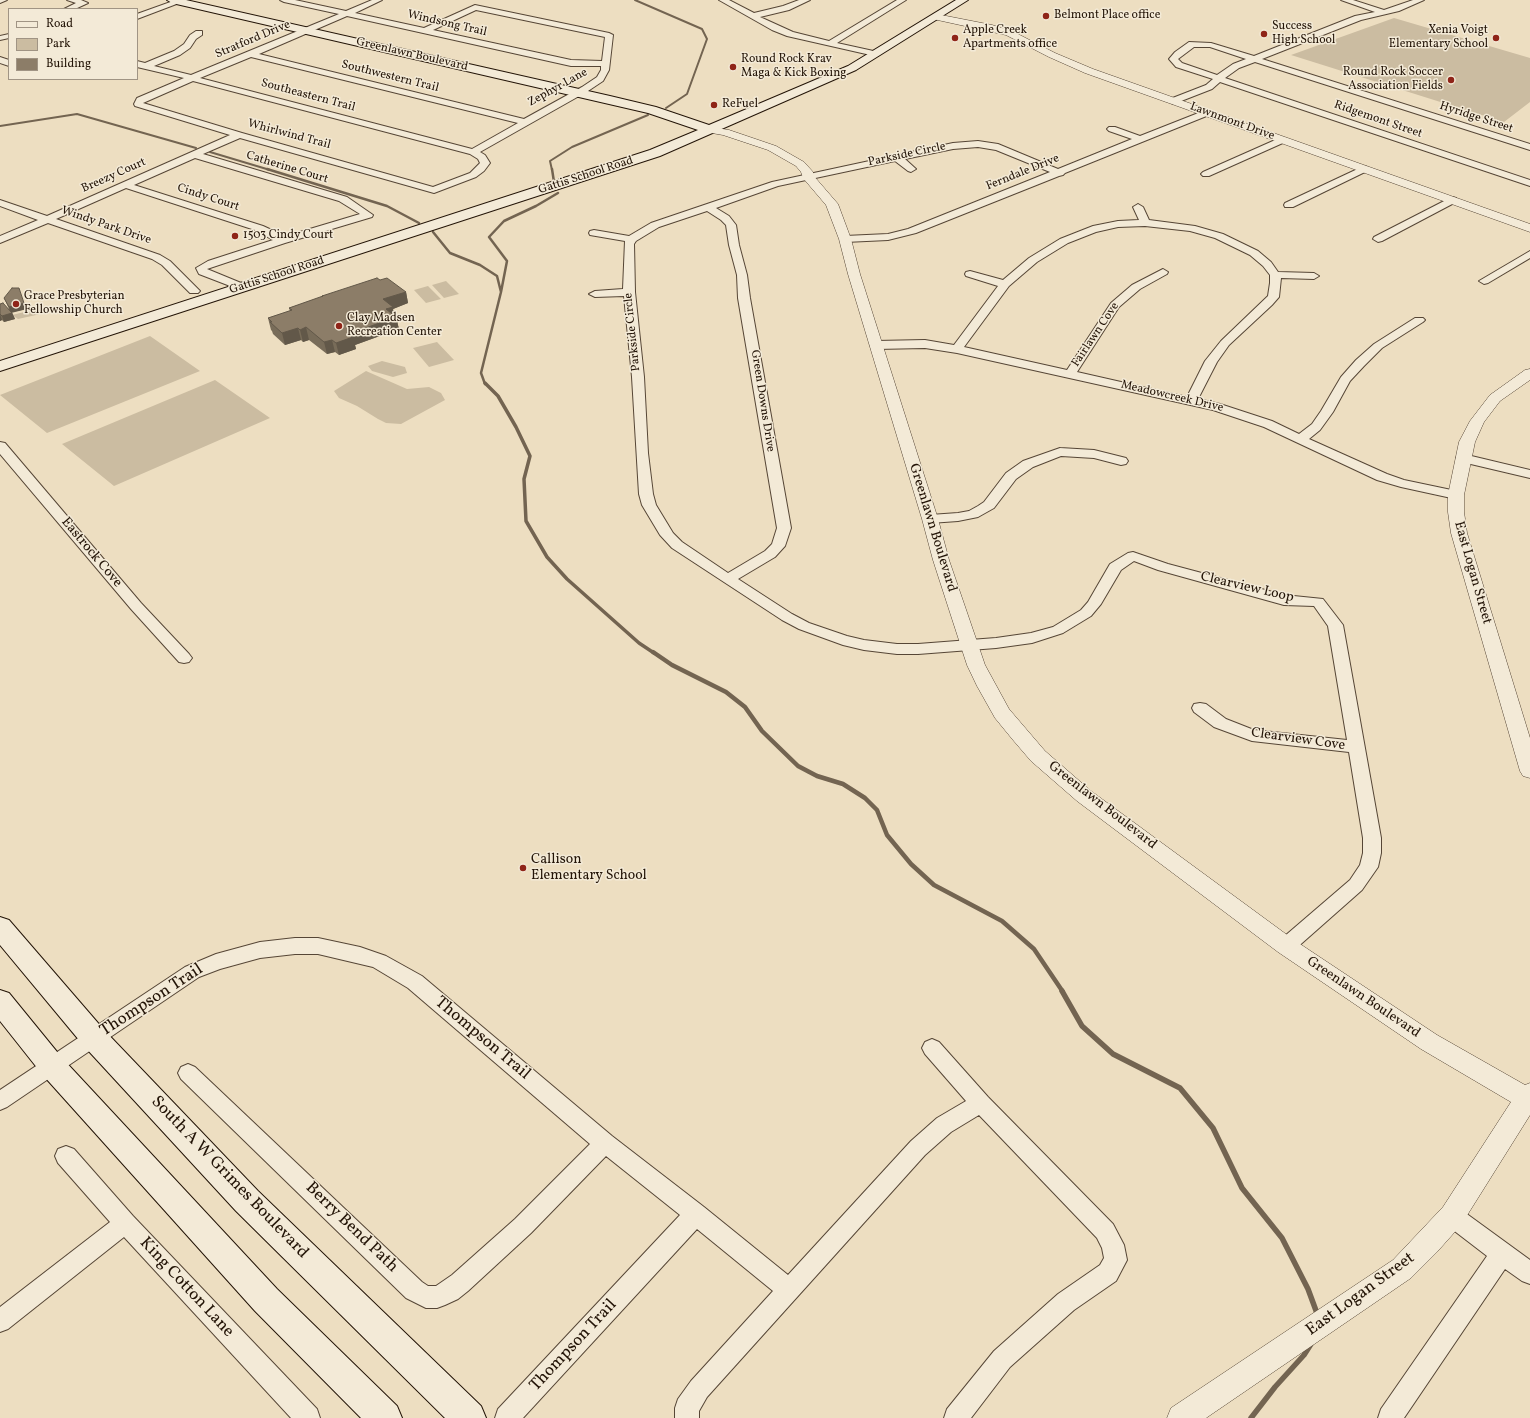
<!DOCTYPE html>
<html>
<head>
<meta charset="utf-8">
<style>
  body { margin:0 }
  #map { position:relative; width:1530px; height:1418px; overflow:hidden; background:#eddec1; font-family:Vollkorn,serif }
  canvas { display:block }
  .legend { position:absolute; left:8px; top:8px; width:130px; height:72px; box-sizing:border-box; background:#f3ead7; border:1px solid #a09484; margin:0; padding:5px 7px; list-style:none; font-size:12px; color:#231407 }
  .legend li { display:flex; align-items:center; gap:8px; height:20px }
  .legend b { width:20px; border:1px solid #a09484 }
</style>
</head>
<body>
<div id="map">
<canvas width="1530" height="1418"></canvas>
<ul class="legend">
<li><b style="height:5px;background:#f3ead7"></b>Road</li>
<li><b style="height:11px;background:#cbbca1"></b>Park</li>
<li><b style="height:11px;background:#8c7d68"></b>Building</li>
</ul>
</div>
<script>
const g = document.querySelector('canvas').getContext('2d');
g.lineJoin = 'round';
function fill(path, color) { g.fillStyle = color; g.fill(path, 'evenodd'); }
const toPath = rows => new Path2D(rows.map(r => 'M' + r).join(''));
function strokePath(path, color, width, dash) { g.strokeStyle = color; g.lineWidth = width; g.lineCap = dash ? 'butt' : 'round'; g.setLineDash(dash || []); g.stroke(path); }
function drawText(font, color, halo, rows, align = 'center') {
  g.font = font + ' Vollkorn,serif'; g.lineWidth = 3; g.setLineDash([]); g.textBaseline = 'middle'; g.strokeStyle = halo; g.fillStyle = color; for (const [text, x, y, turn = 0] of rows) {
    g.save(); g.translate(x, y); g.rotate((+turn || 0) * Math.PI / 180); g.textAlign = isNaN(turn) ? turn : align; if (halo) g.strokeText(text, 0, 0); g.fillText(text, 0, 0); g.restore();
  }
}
const green = toPath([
  [1394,18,1530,58,1530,102,1504,122,1291,55],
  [446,281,459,294,444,298,432,285],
  [428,286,441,299,426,303,414,290],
  [41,308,45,313,18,319,12,315],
  [150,336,200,371,47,433,0,395],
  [437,342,454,360,429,367,413,348],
  [382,361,405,367,407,373,393,377,372,371,368,366],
  [366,371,407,389,429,387,441,393,445,400,401,424,386,423,378,419,357,406,339,398,334,391],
  [215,380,270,418,114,486,62,444]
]);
const streamFar4 = toPath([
  [635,0,702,29,707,39,687,94,666,108],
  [0,126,77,114,196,148],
  [210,152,270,170],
  [552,170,550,161,572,147,648,115]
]);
const streamFar3 = toPath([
  [267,169,387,206,419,223],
  [552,169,554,182],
  [433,232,450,253,480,265,497,276,501,292,481,373,485,384],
  [501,292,507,261,489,237,504,221,536,206,558,193]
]);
const streamFar2 = toPath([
  [485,383,498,396,516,427,530,456,524,479,526,521,547,557,567,579,639,643,654,653]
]);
const streamFar1 = toPath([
  [653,652,672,665,726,692,745,707,762,731,798,766,817,776,843,784,865,798,877,810,887,835,911,864,934,885,1002,921,1034,949,1063,992]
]);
const stream = toPath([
  [1062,991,1082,1026,1113,1054,1180,1088,1213,1128,1242,1188,1282,1238,1308,1289,1318,1316],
  [1251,1418,1275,1387,1304,1355,1311,1344]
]);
const minor = toPath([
  [0,0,7,0,0,3,0,0],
  [67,0,81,0,88,3,75,9,64,9,76,3,67,0],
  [176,0,187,0,137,19,137,14,176,0],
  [280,0,295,0,346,11,372,0,382,0,355,13,424,28,475,5,609,33,613,35,609,70,603,81,588,91,480,152,485,155,490,163,484,171,476,177,434,193,240,138,203,154,347,197,373,215,372,217,285,243,207,269,246,285,248,287,246,289,238,289,199,274,196,268,208,261,273,240,255,230,126,188,56,219,160,255,170,261,200,291,198,293,190,293,162,265,152,259,48,223,0,243,0,236,38,220,0,206,0,200,47,216,230,135,135,106,134,104,137,98,184,78,137,67,137,61,145,63,174,51,184,44,190,35,196,31,202,31,202,35,196,39,190,48,180,55,154,66,191,75,339,14,284,2,280,0],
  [476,10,605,37,602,61,571,60,433,30,476,10],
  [347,16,571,66,601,66,601,70,597,77,582,87,524,119,259,54,347,16],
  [251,57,518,123,472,149,200,78,251,57],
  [193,81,470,154,478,159,480,163,470,173,433,187,242,133,143,103,193,81],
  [195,158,339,201,360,214,283,237,276,232,263,226,134,185,195,158],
  [719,0,729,0,754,13,783,6,799,0,810,0,789,10,760,17,793,32,829,41,897,0,906,0,837,43,878,52,879,54,878,56,875,56,787,36,772,30,719,0],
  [1341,0,1353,0,1384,10,1413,0,1424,0,1399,11,1361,20,1262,59,1530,144,1530,150,1255,62,1239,68,1225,78,1530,180,1530,186,1220,82,1212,89,1176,103,1173,104,1169,101,1170,99,1206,85,1213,79,1176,67,1169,59,1175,52,1189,42,1211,43,1254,56,1355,16,1375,12,1341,0],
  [1194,47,1210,47,1246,59,1233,64,1217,75,1182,63,1178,59,1194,47],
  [9,34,9,38,0,40,0,36,9,34],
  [0,57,9,60,9,66,0,63,0,57],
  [1206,110,1209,111,1211,113,1209,115,1065,173,1063,175,1059,176,916,233,888,240,845,242,840,239,845,236,888,234,908,229,1050,172,996,150,978,147,953,149,905,159,916,169,911,172,908,171,895,161,778,186,716,208,729,216,736,225,739,245,747,275,750,298,791,528,785,546,775,557,738,579,792,614,809,623,847,636,864,640,897,644,918,644,996,638,1031,633,1053,627,1081,610,1088,602,1110,564,1128,553,1133,552,1168,564,1284,595,1323,599,1343,625,1381,838,1381,853,1378,867,1362,890,1293,951,1286,954,1279,951,1277,946,1279,941,1350,880,1360,865,1363,853,1363,838,1349,752,1252,741,1214,727,1194,712,1192,708,1194,704,1200,703,1206,704,1226,719,1254,730,1347,740,1328,626,1314,606,1284,605,1158,570,1134,561,1121,570,1101,604,1091,616,1063,633,1032,643,996,648,918,654,897,654,864,650,843,645,799,629,782,620,672,548,660,535,642,505,639,494,632,377,624,296,595,297,589,294,595,291,623,289,625,241,590,235,589,233,590,231,594,230,629,236,651,223,772,182,953,143,978,141,998,144,1058,169,1132,139,1109,131,1107,129,1109,127,1115,127,1140,136,1206,110],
  [707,211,721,220,726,225,729,245,737,275,738,298,777,528,772,544,765,551,728,573,682,542,673,533,656,505,653,494,648,453,644,377,635,292,634,244,636,241,659,227,707,211],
  [1282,137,1287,140,1285,142,1209,176,1203,176,1201,174,1203,172,1282,137],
  [1364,166,1367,167,1369,169,1367,171,1293,207,1285,207,1284,205,1285,203,1364,166],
  [1452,197,1456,198,1457,200,1456,202,1382,241,1378,242,1373,239,1374,237,1452,197],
  [1138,204,1143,207,1149,220,1195,226,1223,234,1258,251,1271,262,1278,272,1314,273,1319,276,1314,279,1281,278,1279,297,1272,305,1229,345,1217,362,1198,399,1220,404,1272,421,1299,434,1312,424,1321,411,1341,377,1356,360,1374,344,1415,318,1423,318,1425,320,1423,322,1382,348,1364,366,1350,381,1333,412,1320,430,1309,439,1387,474,1404,480,1461,492,1463,495,1461,498,1456,499,1401,487,1377,480,1264,427,1213,410,957,353,925,348,876,349,872,347,870,345,872,343,876,341,925,340,954,345,998,286,966,276,965,274,966,272,970,271,1003,280,1029,258,1060,239,1093,226,1118,221,1139,220,1133,207,1138,204],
  [1145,226,1190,231,1215,238,1250,255,1263,266,1270,275,1270,283,1268,296,1221,341,1205,361,1187,397,1077,372,1119,307,1140,289,1167,274,1168,272,1163,269,1132,285,1111,303,1067,370,964,347,1009,286,1037,262,1068,243,1096,232,1118,227,1145,226],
  [1530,251,1530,258,1488,283,1484,284,1479,281,1530,251],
  [0,442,5,443,141,603,189,654,192,658,189,662,184,663,179,662,131,609,0,454,0,442],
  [1060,448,1094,450,1126,458,1128,461,1126,464,1121,465,1094,458,1061,456,1033,467,1016,479,994,508,978,517,958,521,930,523,925,522,923,519,925,516,930,515,958,513,969,511,978,506,984,502,1006,473,1023,461,1060,448],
  [1463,454,1530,470,1530,478,1458,461,1456,458,1458,455,1463,454],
  [295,938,318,938,360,947,386,956,422,976,612,1136,704,1207,788,1275,911,1141,937,1118,966,1101,925,1054,922,1048,925,1042,932,1039,939,1042,988,1097,1113,1224,1124,1245,1127,1260,1116,1281,1074,1310,1010,1367,971,1418,944,1418,947,1409,994,1351,1058,1294,1100,1265,1104,1258,1102,1248,1097,1238,979,1115,951,1132,925,1155,707,1397,699,1411,699,1418,675,1418,675,1408,678,1399,691,1381,773,1291,697,1229,523,1418,495,1418,498,1409,680,1215,606,1156,531,1233,468,1291,458,1299,445,1305,437,1308,426,1308,406,1298,181,1079,178,1073,181,1067,188,1064,195,1067,422,1282,428,1286,436,1286,452,1275,515,1219,590,1144,408,988,373,967,318,954,295,954,260,958,220,969,199,977,7,1107,0,1110,0,1090,185,967,216,954,260,942,295,938],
  [66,1146,74,1149,133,1216,317,1409,320,1418,291,1418,124,1237,8,1329,0,1332,0,1307,110,1222,58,1163,55,1156,58,1149,66,1146],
  [1452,1206,1460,1209,1530,1260,1530,1284,1522,1281,1505,1269,1404,1418,1378,1418,1381,1409,1487,1256,1444,1223,1441,1216,1444,1209,1452,1206]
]);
const tertiary = toPath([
  [936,14,992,25,1012,31,1055,53,1093,69,1530,224,1530,232,1085,73,1049,57,1006,35,933,19,931,17,933,15,936,14],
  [710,127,729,130,776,146,804,162,813,172,813,175,838,204,851,239,860,274,938,519,949,560,985,665,1009,709,1045,751,1091,791,1294,940,1437,1035,1525,1085,1530,1083,1530,1115,1461,1225,1437,1252,1411,1278,1206,1418,1167,1418,1171,1408,1393,1260,1443,1207,1511,1102,1421,1049,1278,952,1077,801,1031,761,1013,740,995,718,977,686,967,665,933,560,922,519,848,274,839,239,826,205,803,178,801,172,796,166,768,150,723,135,706,132,705,130,710,127],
  [1530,369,1530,380,1500,401,1484,422,1475,442,1464,495,1464,512,1467,533,1530,738,1530,778,1523,776,1520,771,1451,533,1448,512,1448,495,1459,442,1470,421,1490,395,1525,370,1530,369]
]);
const secondary = toPath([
  [167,0,186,0,610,96,656,107,709,125,848,66,956,0,968,0,856,70,660,156,0,371,0,361,650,150,698,130,648,113,172,3,167,0],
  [0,917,9,920,104,1030,258,1191,481,1406,486,1418,445,1418,236,1211,84,1046,0,945,0,917],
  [0,990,9,993,62,1058,277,1289,397,1406,402,1418,361,1418,255,1311,42,1074,0,1021,0,990]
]);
const wall = toPath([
  [380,280,406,292,408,303,393,309,395,316,396,317,399,329,355,345,356,349,339,355,335,352,327,354,309,340,303,342,301,340,285,345,273,334,272,331,271,330,268,318,290,311,289,308,322,297,322,296],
  [4,298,27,309,12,312,15,319,4,322,2,320,0,321,0,304,9,309]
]);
const shadedWall = toPath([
  [406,292,408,303,393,309,395,318,396,317,399,329,355,345,356,349,339,355,336,343,349,334,383,299],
  [24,303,27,309,11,313,9,307],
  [12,313,15,319,4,322,2,316],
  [0,314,2,320,0,321],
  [306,327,309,340,303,342,300,330],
  [298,328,301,340,285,345,282,333],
  [332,340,335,352,327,354,324,342]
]);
const building = toPath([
  [377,278,380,280,387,278,406,292,383,299,393,307,386,309,396,317,349,334,353,337,336,343,332,340,324,342,306,327,300,330,298,328,282,333,270,322,272,322,268,318,292,310,289,308,323,296,322,296,377,278],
  [12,288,19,288,24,303,9,307,4,298,12,288],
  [3,303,12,313,2,316,0,314,0,304,3,303]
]);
const markers = [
  [1046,16,4,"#8f2418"],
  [1264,34,4,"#8f2418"],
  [955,38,4,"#8f2418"],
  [1496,38,4,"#8f2418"],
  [733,67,4,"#8f2418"],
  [1451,80,4,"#8f2418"],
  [714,105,4,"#8f2418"],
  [235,236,4,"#8f2418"],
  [16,304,4,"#8f2418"],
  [339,326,4,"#8f2418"],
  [523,868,4,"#8f2418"]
];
const farPoinames = [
  ["Belmont Place office",1054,16],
  ["Success",1272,27],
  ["High School",1272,41],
  ["Apple Creek",963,31],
  ["Apartments office",963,45],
  ["Xenia Voigt",1488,31,"right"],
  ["Elementary School",1488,45,"right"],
  ["Round Rock Krav",741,60],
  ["Maga & Kick Boxing",741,74],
  ["Round Rock Soccer",1443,73,"right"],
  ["Association Fields",1443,87,"right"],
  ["ReFuel",722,105],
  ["1503 Cindy Court",243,236],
  ["Grace Presbyterian",24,297],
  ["Fellowship Church",24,311],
  ["Clay Madsen",347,319],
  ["Recreation Center",347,333]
];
const farStreetnames = [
  ["Windsong Trail",447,24,13],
  ["Stratford Drive",253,40,-23],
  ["Greenlawn Boulevard",412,55,13],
  ["Southwestern Trail",390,77,14],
  ["Zephyr Lane",558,88,-29],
  ["Southeastern Trail",308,96,15],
  ["Hyridge Street",1476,118,18],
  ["Ridgemont Street",1378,120,19],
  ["Lawnmont Drive",1232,122,20],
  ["Whirlwind Trail",289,135,15],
  ["Parkside Circle",907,155,-12],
  ["Catherine Court",287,168,17],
  ["Ferndale Drive",1023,173,-22],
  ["Breezy Court",114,176,-24],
  ["Gattis School Road",586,176,-18],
  ["Cindy Court",208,198,18],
  ["Windy Park Drive",106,226,19],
  ["Gattis School Road",277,276,-18],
  ["Parkside Circle",633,332,-96],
  ["Fairlawn Cove",1096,335,-56],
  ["Meadowcreek Drive",1172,397,13],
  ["Green Downs Drive",762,401,81]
];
const streetNames = [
  ["Greenlawn Boulevard",932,528,73],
  ["Eastrock Cove",91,553,50],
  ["East Logan Street",1472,573,74],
  ["Clearview Loop",1247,588,13],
  ["Clearview Cove",1298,740,8],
  ["Greenlawn Boulevard",1102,806,38],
  ["Greenlawn Boulevard",1363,998,34]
];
const poiNames = [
  ["Callison",531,860],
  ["Elementary School",531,876]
];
const nearStreetnames = [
  ["Thompson Trail",152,1001,-33],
  ["Thompson Trail",482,1039,40],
  ["South A W Grimes Boulevard",229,1178,46],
  ["Berry Bend Path",351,1228,44],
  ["King Cotton Lane",186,1288,47],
  ["East Logan Street",1361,1295,-36],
  ["Thompson Trail",574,1346,-47]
];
fill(green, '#cbbca1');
strokePath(streamFar4, '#736451', 2);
strokePath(streamFar3, '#736451', 2.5);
strokePath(streamFar2, '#736451', 3.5);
strokePath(streamFar1, '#736451', 4.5);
strokePath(stream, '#736451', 5.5);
strokePath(minor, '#564636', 2);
strokePath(tertiary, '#564636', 1);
strokePath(secondary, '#231407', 2);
fill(minor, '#f3ead7');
fill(tertiary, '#f3ead7');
fill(secondary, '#f3ead7');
fill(wall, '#786c59');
fill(shadedWall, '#625849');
fill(building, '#8c7d68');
strokePath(building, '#625849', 1);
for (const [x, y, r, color] of markers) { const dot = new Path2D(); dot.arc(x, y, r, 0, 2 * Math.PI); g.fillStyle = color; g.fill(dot); strokePath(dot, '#f3ead7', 1.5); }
drawText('12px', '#231407', '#f3ead7', farPoinames, 'left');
drawText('12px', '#231407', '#f3ead7', farStreetnames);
drawText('14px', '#231407', '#f3ead7', streetNames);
drawText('14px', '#231407', '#f3ead7', poiNames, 'left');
drawText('17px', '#231407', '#f3ead7', nearStreetnames);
</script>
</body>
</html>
